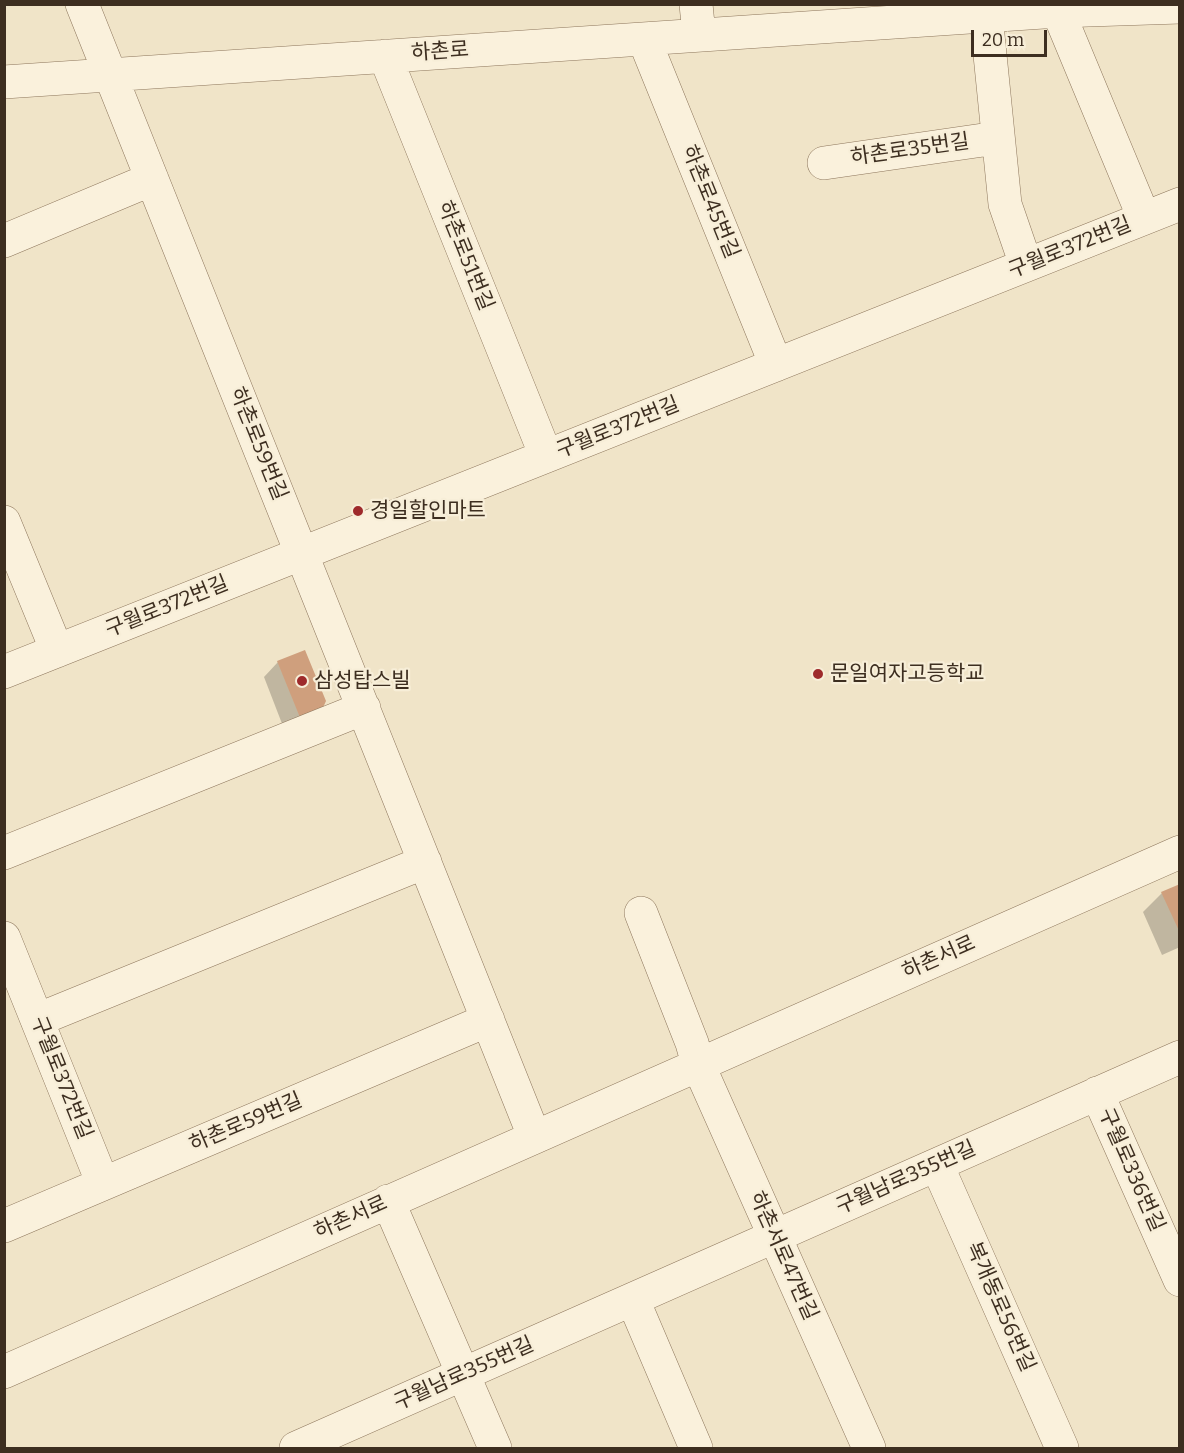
<!DOCTYPE html>
<html>
<head>
<meta charset="utf-8">
<style>
  body { margin:0 }
  #map { position:relative; width:1184px; height:1453px; overflow:hidden; background:#f0e4c8; font-family:Bitter,serif }
  canvas { display:block }
  .frame { position:absolute; inset:0; border:6px solid #3d2e20; pointer-events:none }
  .scale { position:absolute; left:971px; top:30px; width:76px; height:27px; box-sizing:border-box; border:3px solid #3d2e20; border-top:0; padding-left:8px; font-size:18px; line-height:21px; white-space:nowrap; color:#3d2e20; -webkit-text-stroke:4px #f7eed8; paint-order:stroke }
</style>
</head>
<body>
<div id="map">
<canvas width="1184" height="1453"></canvas>
<div class="frame"></div>
<div class="scale">20 m</div>
</div>
<script>
const g = document.querySelector('canvas').getContext('2d');
g.lineJoin = 'round';
function fill(path, color) { g.fillStyle = color; g.fill(path, 'evenodd'); }
const toPath = rows => new Path2D(rows.map(r => 'M' + r).join(''));
function strokePath(path, color, width, dash) { g.strokeStyle = color; g.lineWidth = width; g.lineCap = dash ? 'butt' : 'round'; g.setLineDash(dash || []); g.stroke(path); }
function drawText(font, color, halo, rows, align = 'center') {
  g.font = font + ' Bitter,"Noto Sans KR",serif'; g.lineWidth = 4.5; g.setLineDash([]); g.textBaseline = 'middle'; g.strokeStyle = halo; g.fillStyle = color; for (const [text, x, y, turn = 0] of rows) {
    g.save(); g.translate(x, y); g.rotate((+turn || 0) * Math.PI / 180); g.textAlign = isNaN(turn) ? turn : align; if (halo) g.strokeText(text, 0, 0); g.fillText(text, 0, 0); g.restore();
  }
}
const shadow = toPath([
  [278,662,324,701,286,734,264,677],
  [1180,885,1180,947,1162,955,1143,912,1162,893]
]);
const building = toPath([
  [305,650,326,701,321,712,301,720,277,661],
  [1180,884,1180,933,1161,892]
]);
const minor = toPath([
  [82,4,534,1136],
  [696,4,699,35],
  [1058,11,1144,218],
  [986,15,1005,204,1026,265],
  [644,39,776,365],
  [385,56,546,456],
  [4,82,1058,11,1180,7],
  [824,163,997,138],
  [4,241,152,179],
  [4,522,57,651],
  [4,672,1180,204],
  [4,853,364,708],
  [641,913,692,1043,698,1064,869,1448],
  [4,938,103,1184],
  [37,1020,425,862],
  [1097,1093,1180,1280],
  [937,1165,1062,1448],
  [388,1201,495,1448],
  [4,1226,488,1020],
  [633,1300,696,1448],
  [4,1372,1180,852],
  [296,1448,1180,1057]
]);
const markers = [
  [358,511,6,"#9e2a2b"],
  [818,674,6,"#9e2a2b"],
  [302,681,6,"#9e2a2b"]
];
const streetNames = [
  ["하촌로",440,52,-4],
  ["하촌로35번길",910,150,-8],
  ["하촌로45번길",710,202,68],
  ["구월로372번길",1070,248,-22],
  ["하촌로51번길",465,256,68],
  ["구월로372번길",618,428,-22],
  ["하촌로59번길",258,444,68],
  ["구월로372번길",167,607,-22],
  ["하촌서로",939,958,-24],
  ["구월로372번길",61,1078,68],
  ["하촌로59번길",246,1123,-23],
  ["구월로336번길",1131,1170,66],
  ["구월남로355번길",906,1178,-24],
  ["하촌서로",351,1218,-24],
  ["하촌서로47번길",783,1256,66],
  ["복개동로56번길",1000,1307,66],
  ["구월남로355번길",464,1374,-24]
];
const poiNames = [
  ["경일할인마트",370,511],
  ["문일여자고등학교",830,674],
  ["삼성탑스빌",314,681]
];
fill(shadow, '#0003');
fill(building, '#cf9f7d');
strokePath(minor, '#8d765c', 34);
strokePath(minor, '#faf1dc', 33);
for (const [x, y, r, color] of markers) { const dot = new Path2D(); dot.arc(x, y, r, 0, 2 * Math.PI); g.fillStyle = color; g.fill(dot); strokePath(dot, '#f7eed8', 2); }
drawText('21px', '#3d2e20', '#f7eed8', streetNames);
drawText('21px', '#3d2e20', '#f7eed8', poiNames, 'left');
</script>
</body>
</html>
